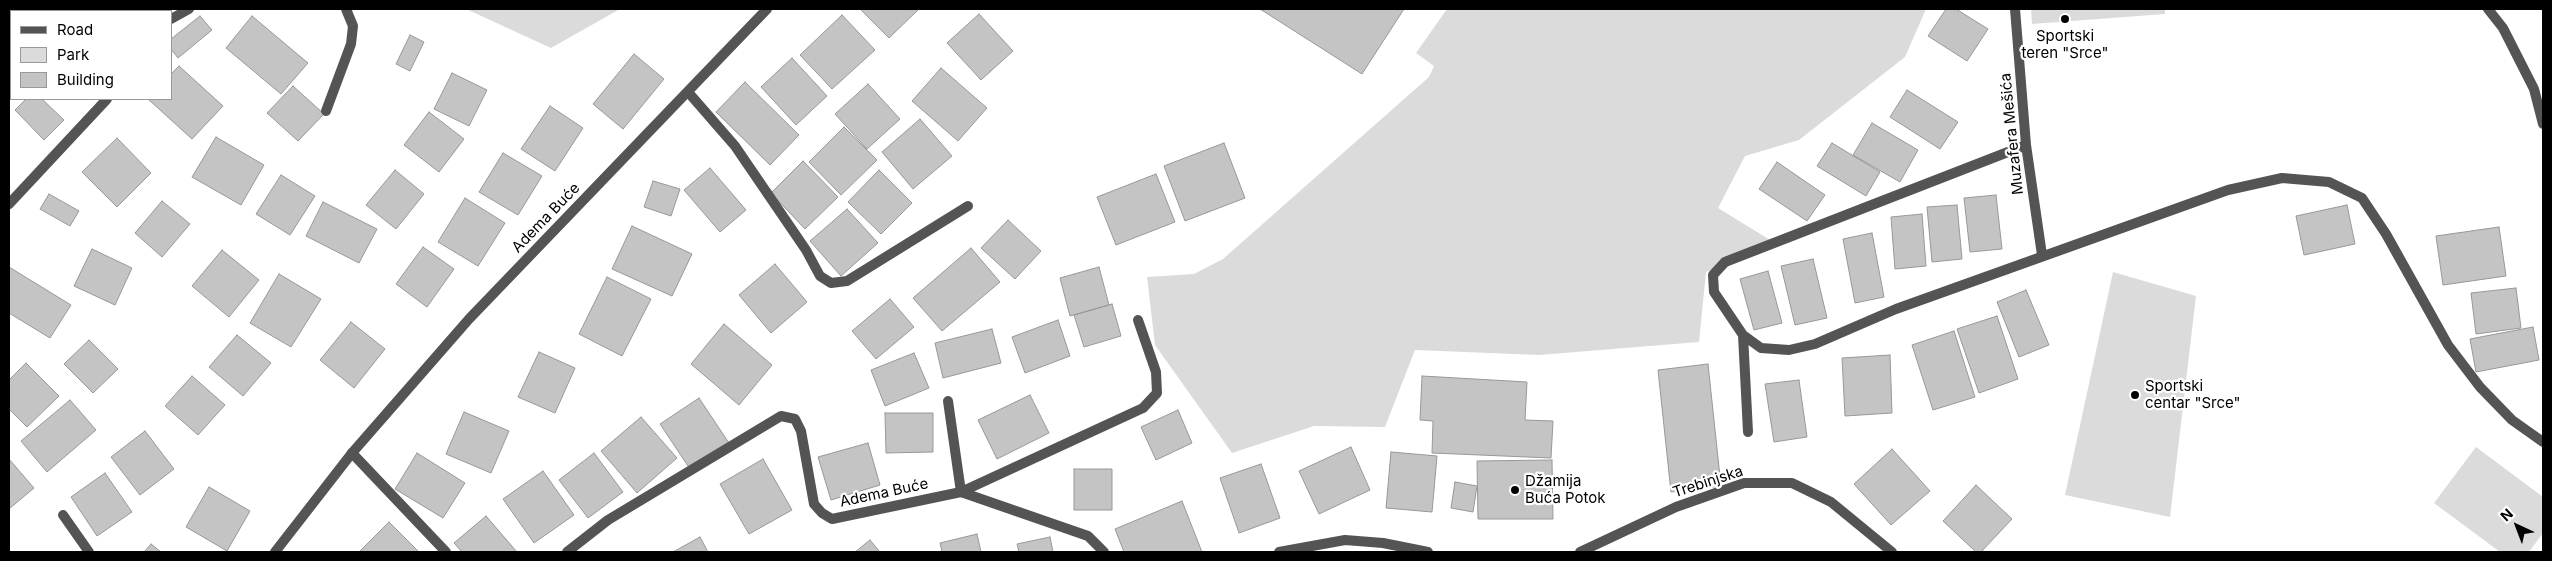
<!DOCTYPE html>
<html>
<head>
<meta charset="utf-8">
<style>
  body { margin:0 }
  #map { position:relative; width:2552px; height:561px; overflow:hidden; background:#fff; font-family:Inter,sans-serif }
  canvas { display:block }
  .frame { position:absolute; inset:0; border:10px solid #000; pointer-events:none }
  .legend { position:absolute; left:10px; top:10px; width:162px; height:90px; box-sizing:border-box; background:#fff; border:1px solid #999; margin:0; padding:6px 9px; list-style:none; font-size:15px; color:#000 }
  .legend li { display:flex; align-items:center; gap:10px; height:25px }
  .legend b { width:25px; border:1px solid #999 }
  .north { position:absolute; left:2492px; top:501px; width:50px; height:50px; -webkit-text-stroke:4px #fff; paint-order:stroke; rotate:317deg; font-size:14px; font-weight:700; line-height:20px; text-align:center; color:#000 }
  .north::after { content:''; display:block; margin:auto; width:18px; height:22px; background:#000; clip-path:polygon(50% 0,100% 100%,50% 72%,0 100%) }
</style>
</head>
<body>
<div id="map">
<canvas width="2552" height="561"></canvas>
<div class="frame"></div>
<ul class="legend">
<li><b style="height:6px;background:#545454"></b>Road</li>
<li><b style="height:14px;background:#dbdbdb"></b>Park</li>
<li><b style="height:14px;background:#c4c4c4"></b>Building</li>
</ul>
<div class="north">N</div>
</div>
<script>
const g = document.querySelector('canvas').getContext('2d');
g.lineJoin = 'round';
function fill(path, color) { g.fillStyle = color; g.fill(path, 'evenodd'); }
const toPath = rows => new Path2D(rows.map(r => 'M' + r).join(''));
function strokePath(path, color, width, dash) { g.strokeStyle = color; g.lineWidth = width; g.lineCap = dash ? 'butt' : 'round'; g.setLineDash(dash || []); g.stroke(path); }
function drawText(font, color, halo, rows, align = 'center') {
  g.font = font + ' Inter,sans-serif'; g.lineWidth = 4.5; g.setLineDash([]); g.textBaseline = 'middle'; g.strokeStyle = halo; g.fillStyle = color; for (const [text, x, y, turn = 0] of rows) {
    g.save(); g.translate(x, y); g.rotate((+turn || 0) * Math.PI / 180); g.textAlign = isNaN(turn) ? turn : align; if (halo) g.strokeText(text, 0, 0); g.fillText(text, 0, 0); g.restore();
  }
}
const green = toPath([
  [466,9,620,9,551,48],
  [1447,9,1926,9,1905,57,1799,140,1745,156,1718,208,1775,243,1706,272,1699,342,1539,355,1415,350,1385,427,1314,426,1232,453,1155,345,1147,277,1194,274,1223,259,1429,77,1434,66,1416,53],
  [2031,9,2165,9,2165,14,2032,24],
  [2113,272,2196,296,2170,517,2065,495],
  [2476,447,2543,497,2543,533,2529,552,2500,552,2434,503]
]);
const building = toPath([
  [9,9,43,9,45,11,11,11,11,36,9,33,9,9],
  [96,9,153,9,155,10,93,11,96,9],
  [860,9,919,9,889,38,860,9],
  [1260,9,1404,9,1362,74,1260,9],
  [1946,9,1956,9,1988,29,1967,61,1928,36,1946,9],
  [979,14,1013,51,981,80,947,43,979,14],
  [842,15,875,50,832,89,800,55,842,15],
  [200,16,212,30,178,58,171,49,171,39,200,16],
  [252,16,308,63,281,94,226,48,252,16],
  [410,35,424,42,410,71,396,64,410,35],
  [634,54,664,79,623,129,593,104,634,54],
  [9,58,11,60,11,94,9,96,9,58],
  [792,58,827,96,796,125,761,87,792,58],
  [179,66,223,106,192,139,148,99,171,99,171,74,179,66],
  [941,68,987,108,958,141,912,101,941,68],
  [452,73,487,90,469,126,434,109,452,73],
  [745,82,799,135,770,165,716,112,745,82],
  [868,84,900,119,867,149,835,114,868,84],
  [293,86,324,114,298,141,267,113,293,86],
  [1907,90,1958,122,1940,149,1890,117,1907,90],
  [26,99,42,99,64,120,44,140,15,110,26,99],
  [550,106,583,128,555,171,521,149,550,106],
  [429,112,464,139,439,172,404,145,429,112],
  [920,119,952,156,913,189,882,152,920,119],
  [1872,123,1918,150,1900,182,1853,155,1872,123],
  [844,127,877,160,841,195,809,162,844,127],
  [216,137,264,165,241,205,192,177,216,137],
  [117,138,151,173,117,207,82,172,117,138],
  [1224,143,1245,198,1185,221,1164,166,1224,143],
  [1832,143,1880,172,1866,196,1817,166,1832,143],
  [503,153,542,176,518,215,479,192,503,153],
  [803,161,838,197,805,229,771,193,803,161],
  [1777,162,1825,195,1807,221,1759,189,1777,162],
  [710,168,746,210,720,232,684,190,710,168],
  [395,170,424,194,396,229,366,205,395,170],
  [879,170,912,203,881,234,848,202,879,170],
  [1156,174,1175,222,1116,245,1097,197,1156,174],
  [281,175,315,196,290,235,256,214,281,175],
  [653,181,680,189,671,216,644,207,653,181],
  [49,194,79,211,70,226,40,209,49,194],
  [1996,195,2002,249,1970,252,1964,198,1996,195],
  [465,198,505,223,478,266,438,242,465,198],
  [162,201,190,224,162,257,135,233,162,201],
  [323,202,377,229,359,263,306,236,323,202],
  [1957,205,1962,259,1932,262,1927,207,1957,205],
  [2347,205,2355,244,2304,255,2296,216,2347,205],
  [847,209,878,243,841,276,810,241,847,209],
  [1922,214,1926,266,1895,269,1891,217,1922,214],
  [1008,220,1041,251,1015,279,981,248,1008,220],
  [632,226,692,254,672,296,612,269,632,226],
  [2499,227,2506,276,2443,285,2436,236,2499,227],
  [1872,233,1884,297,1855,303,1843,239,1872,233],
  [423,247,454,269,427,307,396,284,423,247],
  [971,248,1000,282,942,331,913,298,971,248],
  [92,249,132,268,115,305,74,286,92,249],
  [222,250,259,280,229,317,192,286,222,250],
  [1813,259,1827,318,1795,325,1781,266,1813,259],
  [775,264,807,302,771,333,739,295,775,264],
  [9,267,71,305,50,338,9,313,9,267],
  [1099,267,1109,305,1070,316,1060,278,1099,267],
  [1768,271,1782,323,1754,330,1740,279,1768,271],
  [279,274,321,299,291,347,250,323,279,274],
  [607,277,651,299,622,356,579,334,607,277],
  [2516,288,2521,328,2476,334,2471,293,2516,288],
  [2026,290,2049,345,2019,357,1997,302,2026,290],
  [890,299,914,327,876,359,852,331,890,299],
  [1112,304,1121,336,1084,347,1074,315,1112,304],
  [1997,316,2018,379,1979,393,1957,329,1997,316],
  [1058,320,1070,356,1025,373,1012,337,1058,320],
  [351,322,385,349,354,388,320,360,351,322],
  [724,324,772,365,739,405,691,364,724,324],
  [2533,327,2539,360,2476,372,2470,339,2533,327],
  [992,329,1001,363,943,378,935,343,992,329],
  [1954,331,1975,397,1933,410,1912,345,1954,331],
  [237,335,271,363,243,396,209,367,237,335],
  [89,340,118,369,93,393,64,364,89,340],
  [539,352,575,368,555,413,518,397,539,352],
  [914,353,929,388,885,406,871,370,914,353],
  [1890,355,1892,413,1845,416,1842,358,1890,355],
  [26,363,59,396,27,427,9,409,9,380,26,363],
  [1708,364,1721,486,1671,492,1658,370,1708,364],
  [192,376,225,405,198,435,165,406,192,376],
  [1422,376,1527,382,1525,420,1553,421,1551,458,1432,453,1433,421,1420,420,1422,376],
  [1799,380,1807,437,1774,442,1765,384,1799,380],
  [1030,395,1049,433,997,459,978,420,1030,395],
  [699,398,729,443,690,469,660,424,699,398],
  [70,400,96,430,47,472,21,441,70,400],
  [1178,410,1192,443,1156,460,1141,427,1178,410],
  [464,412,509,431,491,473,446,454,464,412],
  [885,413,933,413,933,452,886,453,885,413],
  [641,417,677,458,637,493,601,451,641,417],
  [145,431,174,469,140,495,111,457,145,431],
  [868,443,880,485,831,500,818,457,868,443],
  [1351,447,1370,490,1319,514,1299,471,1351,447],
  [1892,449,1930,491,1891,525,1854,484,1892,449],
  [1391,452,1437,456,1432,512,1386,508,1391,452],
  [417,453,465,483,443,518,395,489,417,453],
  [594,453,623,492,588,518,559,480,594,453],
  [9,459,34,488,9,509,9,459],
  [763,459,792,510,749,534,720,484,763,459],
  [1552,460,1553,519,1478,519,1477,461,1552,460],
  [1261,464,1280,518,1239,533,1220,478,1261,464],
  [1074,469,1112,469,1112,510,1074,510,1074,469],
  [543,471,574,515,534,543,503,499,543,471],
  [105,473,132,512,97,536,71,497,105,473],
  [1455,482,1477,486,1473,512,1451,508,1455,482],
  [1976,485,2012,519,1981,552,1976,552,1943,521,1976,485],
  [209,487,250,511,227,551,186,527,209,487],
  [1182,501,1202,552,1124,552,1115,529,1182,501],
  [486,516,517,552,462,552,454,543,486,516],
  [389,522,419,552,359,552,389,522],
  [977,534,981,552,942,552,940,543,977,534],
  [700,537,708,552,673,552,700,537],
  [1050,537,1053,552,1019,552,1017,544,1050,537],
  [870,540,880,552,855,552,870,540],
  [151,544,161,552,144,552,151,544]
]);
const minor = toPath([
  [2015,9,2026,145,2042,255],
  [171,19,189,9],
  [688,92,735,146,806,250,820,276,831,283,847,281,968,206],
  [326,111,351,44,353,26,346,9],
  [2026,145,1725,262,1713,275,1714,292,1743,335,1761,348,1789,350,1815,344,1896,309,2228,190,2282,178,2329,182,2362,198,2386,234,2448,345,2480,387,2512,420,2543,442],
  [9,204,107,99],
  [1743,335,1748,432],
  [948,401,961,492],
  [352,453,446,552],
  [961,492,1088,536,1104,552],
  [63,515,89,552],
  [567,552,608,520,781,416,795,419,801,431,814,504,822,513,832,519,961,492,1143,408,1157,393,1156,372,1138,320],
  [1279,552,1345,540,1383,543,1428,552],
  [1580,552,1676,507,1744,483,1792,483,1831,502,1892,552]
]);
const tertiary = toPath([
  [2488,9,2503,28,2534,89,2543,124],
  [275,552,352,453,469,319,767,9]
]);
const markers = [
  [2065,19,5,"#000"],
  [2135,395,5,"#000"],
  [1515,490,5,"#000"]
];
const poiNames = [
  ["Sportski",2065,36,"center"],
  ["teren \"Srce\"",2065,53,"center"],
  ["Sportski",2145,386],
  ["centar \"Srce\"",2145,403],
  ["Džamija",1525,481],
  ["Buća Potok",1525,498]
];
const streetNames = [
  ["Muzafera Mešića",2012,134,-96],
  ["Adema Buće",546,218,-46],
  ["Trebinjska",1708,482,-18],
  ["Adema Buće",884,493,-12]
];
fill(green, '#dbdbdb');
fill(building, '#c4c4c4');
strokePath(building, '#989898', 1);
strokePath(minor, '#545454', 10);
strokePath(tertiary, '#545454', 10);
for (const [x, y, r, color] of markers) { const dot = new Path2D(); dot.arc(x, y, r, 0, 2 * Math.PI); g.fillStyle = color; g.fill(dot); strokePath(dot, '#fff', 2); }
drawText('15px', '#000', '#fff', poiNames, 'left');
drawText('15px', '#000', '#fff', streetNames);
</script>
</body>
</html>
